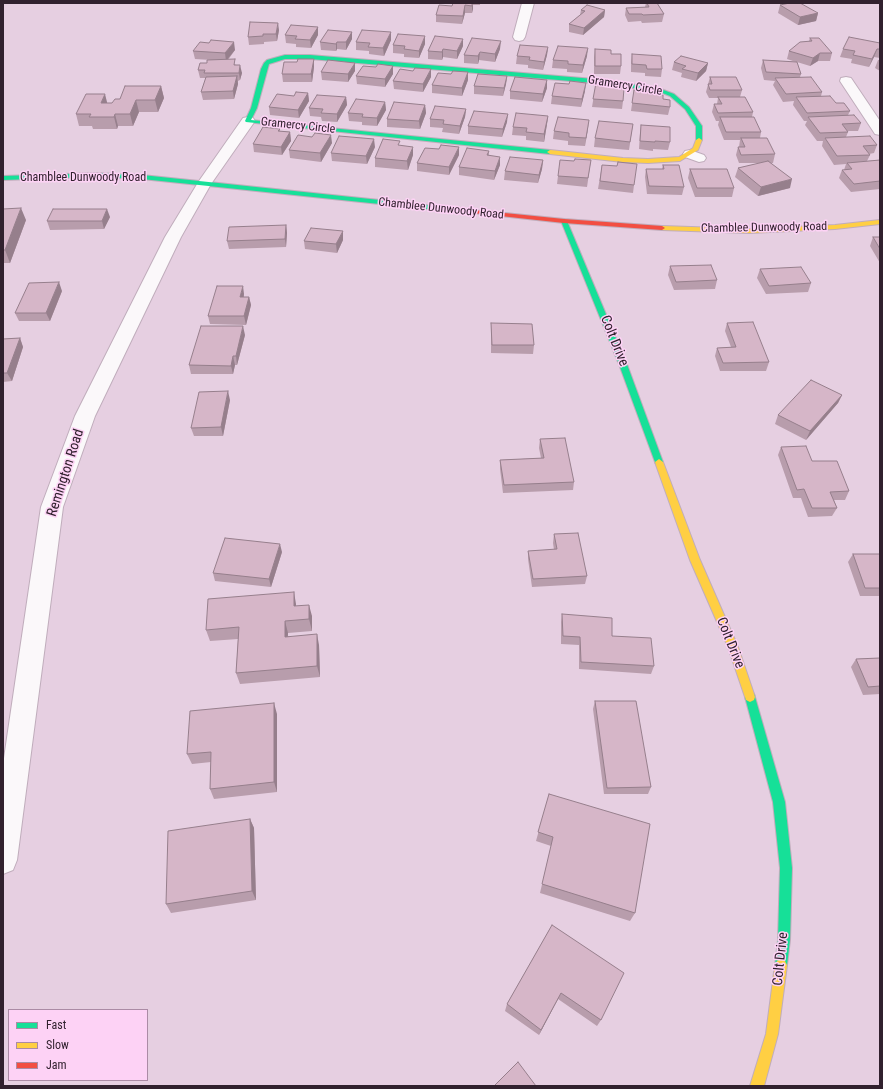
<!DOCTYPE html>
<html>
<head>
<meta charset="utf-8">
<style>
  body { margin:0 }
  #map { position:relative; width:883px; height:1089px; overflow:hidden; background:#e6cfe1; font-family:"Roboto Condensed",sans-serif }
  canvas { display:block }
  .frame { position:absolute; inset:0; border:4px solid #31212e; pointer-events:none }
  .legend { position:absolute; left:8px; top:1009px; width:140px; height:72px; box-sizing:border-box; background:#fdd2f5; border:1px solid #ab8ba5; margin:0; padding:5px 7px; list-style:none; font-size:12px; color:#31212e }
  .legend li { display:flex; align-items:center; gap:8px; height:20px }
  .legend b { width:20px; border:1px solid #ab8ba5 }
</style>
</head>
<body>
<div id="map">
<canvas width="883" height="1089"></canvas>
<div class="frame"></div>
<ul class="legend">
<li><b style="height:5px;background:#16e098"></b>Fast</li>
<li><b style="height:5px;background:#ffcf43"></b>Slow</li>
<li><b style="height:5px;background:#f24e42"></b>Jam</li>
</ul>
</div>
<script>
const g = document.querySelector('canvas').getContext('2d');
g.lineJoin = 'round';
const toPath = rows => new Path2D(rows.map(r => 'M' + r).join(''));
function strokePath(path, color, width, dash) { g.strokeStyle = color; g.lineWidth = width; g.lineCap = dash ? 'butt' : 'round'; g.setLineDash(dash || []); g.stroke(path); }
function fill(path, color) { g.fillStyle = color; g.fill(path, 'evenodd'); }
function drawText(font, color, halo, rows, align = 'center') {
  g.font = font + ' "Roboto Condensed",sans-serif'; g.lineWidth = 3; g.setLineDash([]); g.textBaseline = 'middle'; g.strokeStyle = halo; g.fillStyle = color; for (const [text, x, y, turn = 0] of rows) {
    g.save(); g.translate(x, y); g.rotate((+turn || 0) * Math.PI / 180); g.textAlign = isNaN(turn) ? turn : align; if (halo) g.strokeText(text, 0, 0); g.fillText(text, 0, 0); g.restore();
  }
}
const street = toPath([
  [522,3,534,3,525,37,523,40,519,41,515,40,513,37,522,3],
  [846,77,851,78,880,121,880,135,875,134,840,81,841,78,846,77],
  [248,117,253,118,255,121,211,184,181,237,95,416,63,507,17,860,13,870,3,874,3,765,41,507,75,416,165,237,199,181,243,118,248,117],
  [690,150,704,155,706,158,704,161,699,162,685,157,683,154,685,151,690,150]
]);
const fast = toPath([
  [285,55,310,55,606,80,661,89,674,94,689,107,702,126,702,140,699,142,696,140,696,126,685,109,670,96,660,92,606,84,310,59,285,59,269,64,257,108,251,120,550,150,553,152,550,154,246,122,245,121,251,108,261,69,264,63,267,60,285,55],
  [94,173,142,175,475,210,478,212,475,214,142,179,94,177,3,180,3,176,94,173],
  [564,219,567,221,628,367,663,462,662,464,656,464,655,462,620,367,561,221,564,219],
  [750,692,754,694,755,697,785,802,792,868,790,940,787,965,785,969,781,971,777,969,775,965,778,940,780,868,773,802,745,697,746,694,750,692]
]);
const slow = toPath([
  [699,138,702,140,698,150,680,161,648,163,623,162,550,154,547,152,550,150,623,158,648,159,679,157,693,148,696,140,699,138],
  [880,220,880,224,835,229,749,233,662,230,659,228,662,226,749,229,835,225,880,220],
  [659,459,663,462,700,560,738,647,755,697,754,700,750,702,746,700,745,697,728,647,690,560,655,462,659,459],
  [781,959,785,961,787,965,778,1034,764,1086,750,1086,766,1034,775,965,777,961,781,959]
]);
const jam = toPath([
  [475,210,564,219,662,226,665,228,662,230,564,223,473,213,473,211,475,210]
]);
const wall = toPath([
  [450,3,480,3,480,5,473,5,472,13,465,13,462,24,436,22,436,15,452,6,453,4,450,4],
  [646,3,657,3,664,14,662,22,642,23,641,21,628,22,625,15,626,8,645,7],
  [780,5,818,13,816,21,798,25,778,13],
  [581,10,605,10,604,17,583,35,569,32,569,24,580,15],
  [318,27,318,35,311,48,296,47,296,44,286,43,285,35],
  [279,30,277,41,264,42,264,44,249,45,248,37],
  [352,32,352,39,346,50,337,49,336,51,321,50,320,42],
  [391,32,391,40,384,56,369,54,369,51,356,50,356,42],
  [810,38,832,53,830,61,818,61,810,66,797,62,801,74,800,77,822,92,821,96,836,103,850,111,848,115,861,123,858,131,848,131,848,132,846,137,877,145,874,153,869,154,870,155,867,161,880,160,880,189,851,192,839,178,842,170,844,170,846,164,834,165,822,146,823,141,817,141,805,125,807,121,804,121,793,105,794,101,783,102,773,85,775,81,764,80,761,68,763,60,796,62,787,59,789,51,809,41],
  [880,43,880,58,874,57,869,67,851,63,852,59,840,57,843,49],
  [425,44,419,58,404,57,404,54,393,53,393,45],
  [463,46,457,59,443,57,442,60,428,59,428,51],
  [548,47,547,55,543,70,528,68,528,65,516,64,517,56],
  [500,49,495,62,479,60,478,64,464,63,464,55],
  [595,49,621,66,620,74,594,74,594,57],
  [235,50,228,60,236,65,242,73,240,80,238,81,238,84,234,99,203,100,201,92,205,80,205,78,200,78,198,70,211,60,195,59,193,51],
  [632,54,662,69,661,77,645,76,645,73,631,72,631,62],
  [587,56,582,73,567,72,567,69,552,68,553,60],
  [314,59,314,67,312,82,283,82,282,74,297,62],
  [878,60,880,60,880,71,875,68],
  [674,62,708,63,706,71,696,81,681,77,682,73,672,70],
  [393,66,393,74,385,87,357,84,356,76,376,67],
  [355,71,348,82,322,80,321,72],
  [507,76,506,84,503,96,474,94,474,86],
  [431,77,423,92,394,89,393,81],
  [710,77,742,90,740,97,753,112,752,117,761,132,760,138,775,154,773,163,771,163,790,188,758,196,735,177,738,168,761,163,739,163,736,155,738,147,739,147,740,140,724,140,718,125,719,121,716,121,712,112,714,104,717,104,718,98,709,98,706,92],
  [468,80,462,96,432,93,432,85],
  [547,80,547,88,542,102,510,99,510,91],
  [596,83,612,87,623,101,622,109,592,107],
  [161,86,164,98,158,112,139,112,133,126,118,126,117,129,93,129,92,126,79,126,76,114,107,103,112,103,120,99],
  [634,90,650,94,663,99,670,107,668,115,631,111],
  [585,91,581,107,551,104,552,96],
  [308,93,309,101,299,118,270,115,269,107,294,96],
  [346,97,347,105,337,122,322,121,321,117,310,116,309,108],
  [385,102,386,110,377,126,362,125,362,122,349,121,348,113],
  [425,105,426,113,420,129,387,127,387,119],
  [466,109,465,117,459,134,442,132,443,128,430,127,430,119],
  [548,116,547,124,544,142,526,140,526,136,512,135,513,127],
  [507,122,502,137,468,134,468,126],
  [633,124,629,150,594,147,595,138],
  [641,125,670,142,668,150,653,149,653,151,639,149,640,133],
  [588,128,585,146,568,145,568,141,553,139,554,131],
  [280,129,280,131,290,132,291,141,282,155,254,152,253,144],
  [312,137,332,143,321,162,290,158,289,150],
  [400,146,413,155,408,170,375,167,375,158],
  [375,147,367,164,332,161,331,153],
  [459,147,459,155,449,175,417,171,417,163,439,149],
  [489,151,489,155,500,165,494,180,459,175,459,167],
  [543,160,542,169,538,183,504,180,505,171],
  [591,160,587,187,557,184,558,176,574,161],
  [602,165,634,185,633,193,598,189],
  [663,165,684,187,682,195,647,194,645,177,646,169,662,169],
  [690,169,734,188,732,197,695,197,688,178],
  [3,209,26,220,10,263,3,263],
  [110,217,104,229,50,230,47,221],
  [286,225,287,233,286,247,229,249,227,241],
  [873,237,880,237,880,263,870,246],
  [343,240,337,253,305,249,304,241],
  [670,266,717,280,715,289,674,290,668,275],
  [760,269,811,283,808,292,766,294,757,278],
  [62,291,50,321,19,321,15,313],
  [244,294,244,297,249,297,251,305,246,325,210,324,208,316],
  [491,323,534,345,533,354,491,353],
  [727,323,769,362,766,371,720,371,715,356,717,348,731,347,725,331],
  [245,335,237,365,235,365,233,374,191,374,189,365],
  [20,338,23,347,12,381,3,382,3,339],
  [842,395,838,403,806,440,775,424,778,415],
  [230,400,223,436,194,436,191,428],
  [540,439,574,482,573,490,503,493,500,469,500,460,541,458,539,448],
  [781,447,812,461,849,491,845,500,834,500,837,508,832,516,808,517,801,498,793,498,778,455],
  [554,534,587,576,585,584,532,587,528,559,528,551,554,550,553,543],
  [282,552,271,587,215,581,213,573],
  [853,554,880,554,880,596,860,596,848,562],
  [296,604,296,606,312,616,312,631,288,633,288,636,319,645,320,677,240,684,236,673,238,639,210,641,206,630],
  [562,614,612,636,654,666,651,674,579,669,579,645,561,644,561,622],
  [880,658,880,694,863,695,851,667,856,659],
  [595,701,651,787,648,794,604,794,593,709],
  [277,714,277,792,214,799,210,789,211,762,192,764,187,754],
  [549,794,635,913,630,921,540,893,551,846,536,841],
  [250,819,254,828,256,900,171,913,166,904],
  [552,925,601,1020,597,1026,558,999,539,1035,505,1011,507,1004]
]);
const shadedWall = toPath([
  [473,3,473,9,472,13,472,6],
  [465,5,465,13,462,24,463,16],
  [605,10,604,17,583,35,584,28],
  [818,13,816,21,798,25,800,17],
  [278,23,279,30,277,41,276,34],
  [318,27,318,35,311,48,310,40],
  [352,32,352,39,346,50,346,42],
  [391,32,391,40,384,56,383,48],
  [425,36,425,44,419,58,419,51],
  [463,39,463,46,457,59,457,51],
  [501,41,500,49,495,62,495,54],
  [234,42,235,50,226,61,225,53],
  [337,42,337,49,336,51,336,44],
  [548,47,547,55,543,70,544,62],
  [588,48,587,56,582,73,583,65],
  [443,49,443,57,442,60,442,52],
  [877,49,874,57,869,67,872,59],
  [480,52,479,60,478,64,478,56],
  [820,53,818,61,810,66,813,58],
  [314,59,314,67,312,82,311,74],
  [355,63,355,71,348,82,348,74],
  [708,63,706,71,696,81,698,73],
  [240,65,242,73,240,80,239,73],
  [393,66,393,74,385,87,385,79],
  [431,69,431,77,423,92,423,84],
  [468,72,468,80,462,96,462,88],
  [237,76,238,84,234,99,233,91],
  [507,76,506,84,503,96,504,88],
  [547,80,547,88,542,102,543,94],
  [586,83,585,91,581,107,582,99],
  [161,86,164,98,158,112,155,100],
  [308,93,309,101,299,118,298,110],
  [105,94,108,106,101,103],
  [346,97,347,105,337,122,337,114],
  [136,100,139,112,133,126,130,114],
  [385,102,386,110,377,126,377,118],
  [425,105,426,113,420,129,419,121],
  [466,109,465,117,459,134,460,126],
  [115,114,118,126,117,129,114,117],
  [508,114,507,122,502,137,503,129],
  [548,116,547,124,544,142,544,134],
  [589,120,588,128,585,146,586,138],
  [290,132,291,141,282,155,281,147],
  [331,135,332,143,321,162,320,153],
  [374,139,375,147,367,164,366,156],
  [413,147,413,155,408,170,407,161],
  [459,147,459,155,449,175,449,167],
  [500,157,500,165,494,180,495,171],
  [543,160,542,169,538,183,539,175],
  [792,179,790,188,758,196,761,187],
  [21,208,26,220,10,263,5,250],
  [107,209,110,217,104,229,102,221],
  [286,225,287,233,286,247,285,239],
  [343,231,343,240,337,253,336,244],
  [59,282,62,291,50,321,46,313],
  [243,286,244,294,242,305,240,297],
  [249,297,251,305,246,325,244,316],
  [243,326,245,335,237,365,236,356],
  [20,338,23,347,12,381,7,373],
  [233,356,235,365,233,374,231,366],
  [228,391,230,400,223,436,221,427],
  [842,395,838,403,806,440,810,431],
  [280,544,282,552,271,587,269,579],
  [294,592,296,604,296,618,294,606],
  [309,605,312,616,312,631,309,619],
  [285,621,288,633,287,648,285,637],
  [317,634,319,645,320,677,317,666],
  [274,703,277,714,277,792,274,782],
  [250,819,254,828,256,900,252,891],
  [561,993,558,999,539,1035,541,1030]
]);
const building = toPath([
  [453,3,472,3,472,6,465,5,463,16,436,15,439,5,452,6,453,3],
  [647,3,657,3,664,14,643,15,642,14,629,14,626,8,649,7,647,3],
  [790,3,800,3,818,13,800,17,780,5,790,3],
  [587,5,605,10,584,28,569,24,585,11,581,10,587,5],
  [250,22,278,23,276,34,263,34,263,36,248,37,250,22],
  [291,25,318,27,310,40,295,39,297,36,285,35,291,25],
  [328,30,352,32,346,42,337,42,336,44,320,42,328,30],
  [362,30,391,32,383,48,368,47,370,43,356,42,362,30],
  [398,34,425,36,419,51,404,49,405,46,393,45,398,34],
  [435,36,463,39,457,51,443,49,442,52,428,51,435,36],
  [849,37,880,43,880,49,877,49,872,59,853,55,855,51,843,49,849,37],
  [472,38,501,41,495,54,480,52,478,56,464,55,472,38],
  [810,38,819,38,832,53,820,53,813,58,789,51,800,42,812,41,810,38],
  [211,40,234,42,225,53,193,51,200,42,209,43,211,40],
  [520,45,548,47,544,62,529,60,530,57,517,56,520,45],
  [558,46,588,48,583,65,568,64,568,61,553,60,558,46],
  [595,49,611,50,611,54,621,54,621,66,595,66,595,49],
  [632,54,661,56,662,69,647,69,646,65,632,64,632,54],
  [681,56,708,63,698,73,682,69,686,66,674,62,681,56],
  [235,59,234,65,240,65,239,73,204,73,205,70,198,70,200,63,207,63,207,60,235,59],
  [298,59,314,59,311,74,282,74,284,62,297,62,298,59],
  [328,60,355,63,348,74,321,72,328,60],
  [763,60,797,62,801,74,766,72,763,60],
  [378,64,393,66,385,79,356,76,363,66,376,67,378,64],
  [415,68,431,69,423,84,393,81,400,69,413,71,415,68],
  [453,71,468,72,462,88,432,85,438,73,451,74,453,71],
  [478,74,507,76,504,88,474,86,478,74],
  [237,76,233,91,201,92,206,77,237,76],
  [515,77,547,80,543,94,510,91,515,77],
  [710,77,736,77,742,90,710,90,708,84,712,84,710,77],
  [811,77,822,92,786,94,775,78,811,77],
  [570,81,586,83,582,99,552,96,555,83,569,84,570,81],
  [596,83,612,85,612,87,624,88,623,101,593,99,596,83],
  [125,86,161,86,155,100,136,100,130,114,115,114,114,117,89,117,91,114,76,114,86,94,105,94,101,103,112,103,115,99,120,99,125,86],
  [634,90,651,91,650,94,663,95,663,99,670,100,670,107,632,103,634,90],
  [296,92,308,93,298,110,269,107,277,94,294,96,296,92],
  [317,95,346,97,337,114,321,113,323,109,309,108,317,95],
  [830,96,836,103,844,103,850,111,807,113,796,97,830,96],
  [718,97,745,97,753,112,718,113,714,104,722,104,718,97],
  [356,99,385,102,377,118,362,117,363,114,348,113,356,99],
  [394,102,425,105,419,121,387,119,394,102],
  [435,106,466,109,460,126,443,124,444,120,430,119,435,106],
  [474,111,508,114,503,129,468,126,474,111],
  [516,113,548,116,544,134,526,132,527,128,513,127,516,113],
  [854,115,861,123,842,124,848,132,820,133,808,117,854,115],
  [558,117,589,120,586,138,569,137,569,133,554,131,558,117],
  [720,117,754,117,761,132,726,132,720,117],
  [599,121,633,124,630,142,595,138,599,121],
  [641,125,670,127,670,142,655,141,655,142,640,141,641,125],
  [263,127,280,129,278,131,290,132,281,147,253,144,263,127],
  [315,133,331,135,320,153,289,150,298,135,312,137,315,133],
  [339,136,374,139,366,156,331,153,339,136],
  [870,136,877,145,863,146,870,155,837,156,825,138,870,136],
  [741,138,767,138,775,154,741,155,738,147,745,147,741,138],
  [383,139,400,141,398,145,413,147,407,161,375,158,383,139],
  [441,145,459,147,449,167,417,163,425,148,439,149,441,145],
  [467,148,489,151,487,155,500,157,495,171,459,167,467,148],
  [510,157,543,160,539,175,505,171,510,157],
  [575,159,591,160,588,178,558,176,560,160,574,161,575,159],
  [880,160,880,181,854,184,842,170,852,169,847,163,880,160],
  [768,161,792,179,761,187,738,168,768,161],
  [618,162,637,164,634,185,600,181,602,165,617,166,618,162],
  [663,165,679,165,684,187,649,186,646,169,664,169,663,165],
  [690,169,727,169,734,188,697,188,690,169],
  [21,208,5,250,3,250,3,209,21,208],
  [53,209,107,209,102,221,47,221,53,209],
  [286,225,285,239,227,241,229,227,286,225],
  [311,228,343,231,336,244,304,241,311,228],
  [873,237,880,237,880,249,873,237],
  [711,265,717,280,676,282,670,266,711,265],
  [801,267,811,283,769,286,760,269,801,267],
  [59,282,46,313,15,313,29,283,59,282],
  [217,286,243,286,240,297,249,297,244,316,208,316,217,286],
  [753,322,769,362,723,363,717,348,736,347,727,323,753,322],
  [491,323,532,324,534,345,492,345,491,323],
  [201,326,243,326,236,356,233,356,231,366,189,365,201,326],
  [20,338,7,373,3,373,3,339,20,338],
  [811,380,842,395,810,431,778,415,811,380],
  [228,391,221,427,191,428,199,392,228,391],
  [565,438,574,482,504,485,500,460,544,458,540,439,565,438],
  [806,446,812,461,837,461,849,491,830,492,837,508,812,508,804,489,797,490,781,447,806,446],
  [578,533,587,576,533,579,528,551,557,549,554,534,578,533],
  [225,538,280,544,269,579,213,573,225,538],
  [853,554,880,554,880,588,865,588,853,554],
  [294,592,294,606,309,605,309,619,285,621,285,637,317,634,317,666,236,673,239,627,206,630,208,599,294,592],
  [562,614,612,618,612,636,651,638,654,666,581,662,580,637,563,636,562,614],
  [880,658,880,686,868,687,856,659,880,658],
  [595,701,636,701,651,787,607,788,595,701],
  [274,703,274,782,210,789,211,752,187,754,190,711,274,703],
  [549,794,650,824,635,913,542,884,553,837,538,832,549,794],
  [250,819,252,891,166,904,168,831,250,819],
  [552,925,624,973,601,1020,561,993,541,1030,507,1004,552,925],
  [518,1062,536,1086,494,1086,518,1062]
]);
const farStreetnames = [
  ["Gramercy Circle",625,86,9],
  ["Gramercy Circle",298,126,6],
  ["Chamblee Dunwoody Road",83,178],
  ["Chamblee Dunwoody Road",441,209,6],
  ["Chamblee Dunwoody Road",764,228,-1]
];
const streetNames = [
  ["Colt Drive",614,341,68],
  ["Remington Road",66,473,-72],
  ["Colt Drive",730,643,68],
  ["Colt Drive",781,959,-84]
];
strokePath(street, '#c0adbc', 2);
strokePath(fast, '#c0adbc', 2);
strokePath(slow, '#c0adbc', 2);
strokePath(jam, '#c0adbc', 2);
fill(street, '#fbf8fa');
fill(fast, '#16e098');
fill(slow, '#ffcf43');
fill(jam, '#f24e42');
fill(wall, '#b89dac');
fill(shadedWall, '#967f8c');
fill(building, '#d6b6c8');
strokePath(building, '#967f8c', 1);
drawText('12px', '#31212e', '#fdd2f5', farStreetnames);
drawText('14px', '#31212e', '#fdd2f5', streetNames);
</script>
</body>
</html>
